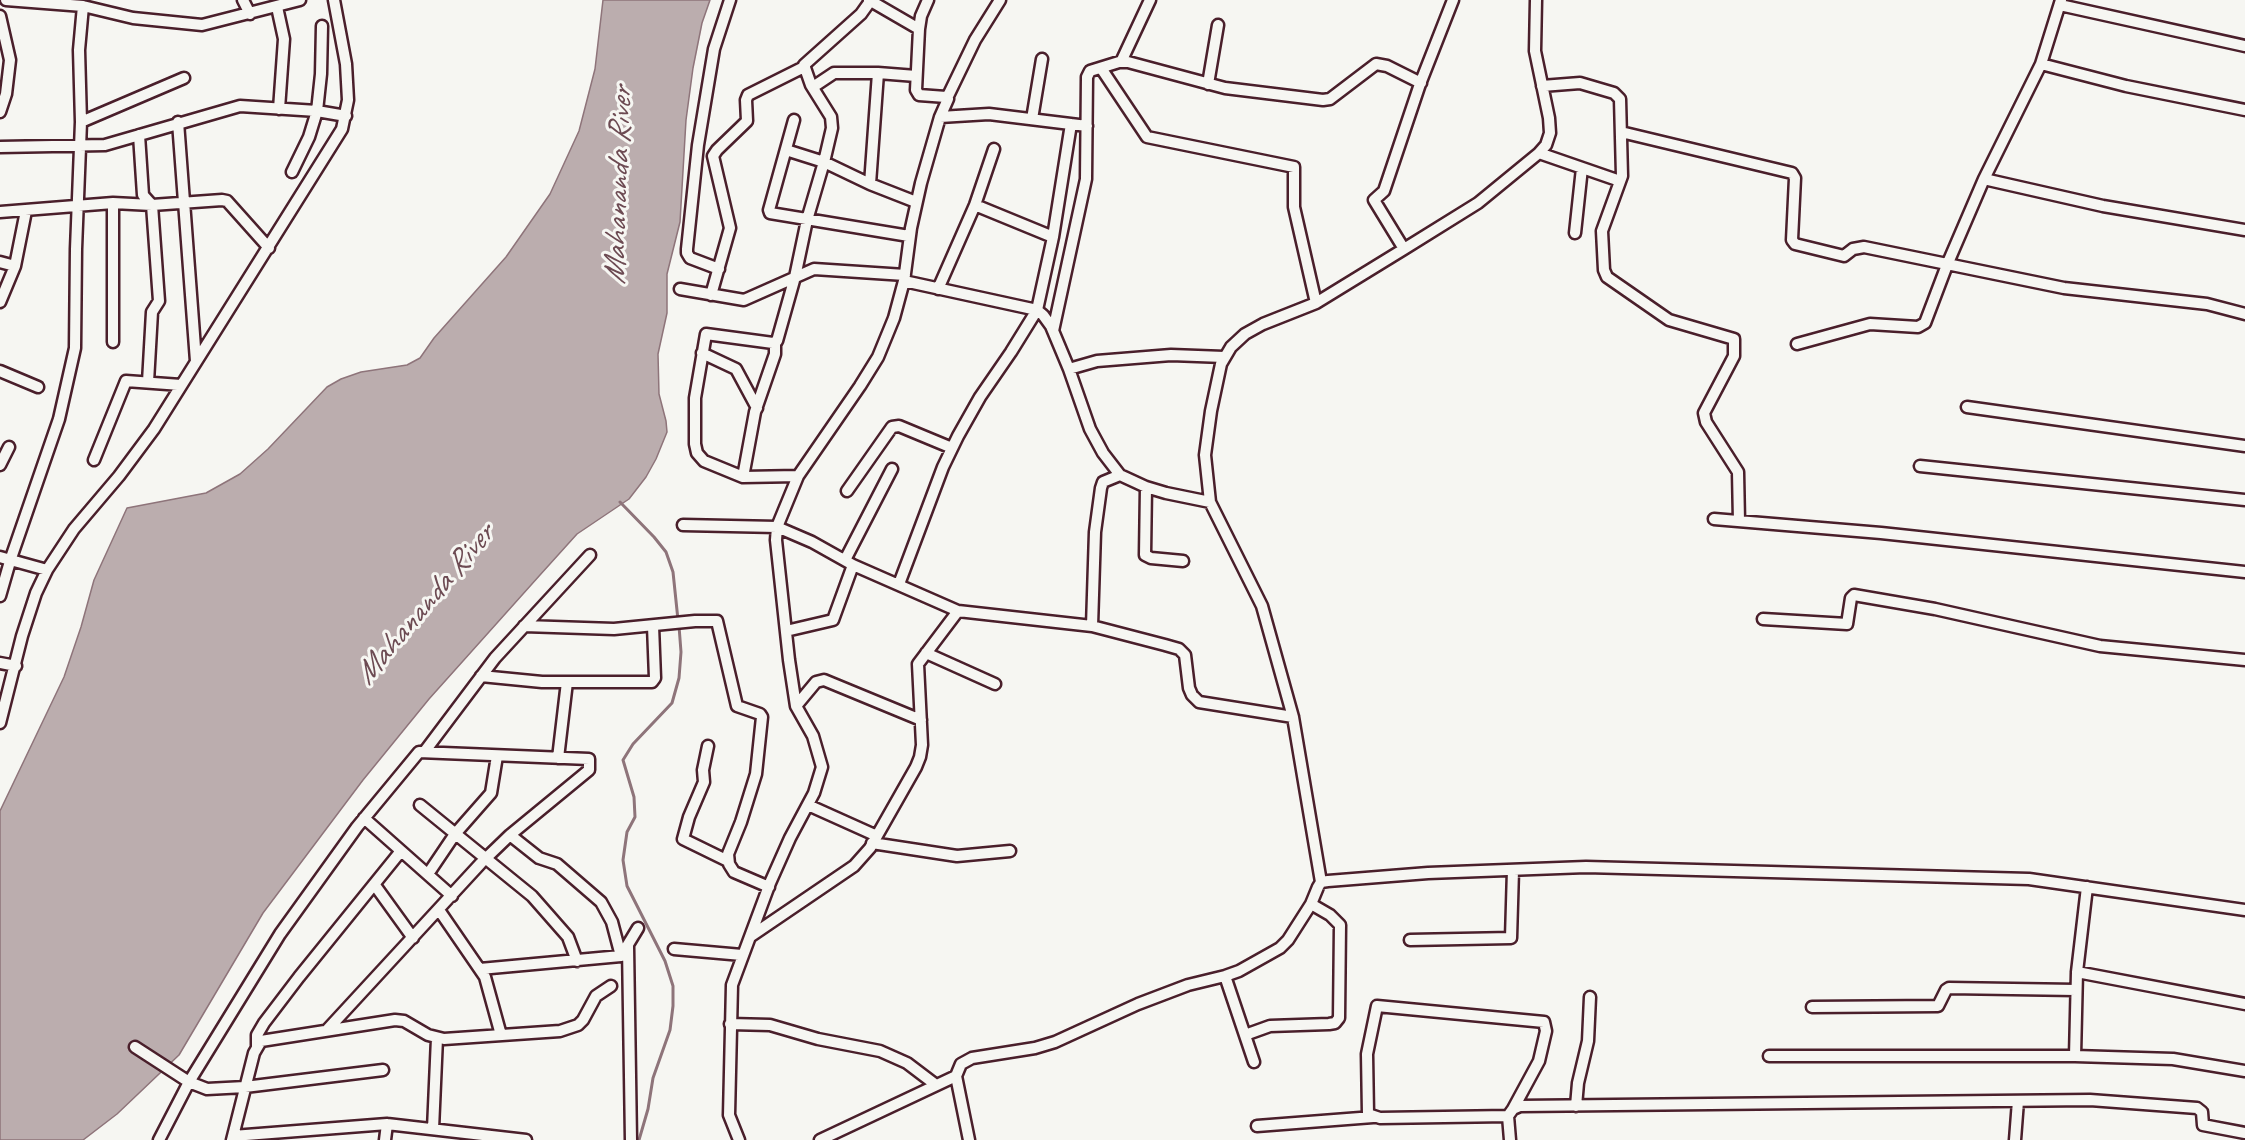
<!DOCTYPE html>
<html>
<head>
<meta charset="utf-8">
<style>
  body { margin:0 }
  canvas { display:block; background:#f6f6f2 }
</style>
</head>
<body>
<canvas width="2245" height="1140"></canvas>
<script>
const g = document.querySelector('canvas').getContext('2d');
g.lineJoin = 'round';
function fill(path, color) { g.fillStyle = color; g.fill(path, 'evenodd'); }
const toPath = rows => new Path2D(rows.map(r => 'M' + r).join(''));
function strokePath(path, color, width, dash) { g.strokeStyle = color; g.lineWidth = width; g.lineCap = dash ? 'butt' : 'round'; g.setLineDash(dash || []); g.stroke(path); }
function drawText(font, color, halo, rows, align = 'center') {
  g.font = font + ' Caveat,sans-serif'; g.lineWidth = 6; g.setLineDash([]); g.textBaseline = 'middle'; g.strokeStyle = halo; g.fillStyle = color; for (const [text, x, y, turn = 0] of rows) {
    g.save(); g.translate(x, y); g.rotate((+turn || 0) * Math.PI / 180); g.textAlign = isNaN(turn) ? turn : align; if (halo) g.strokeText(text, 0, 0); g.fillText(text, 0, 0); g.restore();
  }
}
const water = toPath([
  [603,0,710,0,702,23,693,68,686,120,680,222,667,274,667,313,658,354,659,394,666,421,667,432,656,459,646,477,629,499,577,534,540,575,429,699,363,780,263,913,179,1055,117,1114,83,1140,0,1140,0,811,64,677,81,627,94,580,127,508,206,493,240,474,268,449,327,387,341,379,361,372,407,365,420,358,434,338,506,257,550,194,579,131,595,69,603,0]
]);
const stream = toPath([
  [620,502,654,537,666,552,673,572,678,620],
  [639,1140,648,1109,653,1078,670,1030,673,1006,673,986,665,961,627,886,623,860,627,832,635,817,634,797,623,760,633,744,672,703,679,678,681,652,679,626]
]);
const minor = toPath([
  [6,0,83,6,133,18,202,25,300,0],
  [243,0,250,14],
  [869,0,919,29],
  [2060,5,2245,46],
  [277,7,284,39,279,109],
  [0,16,10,60,6,94,0,112],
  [1121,62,1150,0],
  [2041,64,2126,86,2245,110],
  [1101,68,1147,137,1294,167,1294,207,1316,303],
  [878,73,916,76],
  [1208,84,1218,25],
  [1542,86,1580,83,1614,93,1620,99,1622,176,1602,231,1604,270,1607,277,1669,320,1734,339,1734,356,1704,413,1706,422,1738,472,1739,521],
  [813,87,834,73,878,73,870,184],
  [947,98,975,40,1000,0],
  [940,117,989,114,1087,126],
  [1032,119,1042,59],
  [794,120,769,210,770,213,909,236],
  [81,122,184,78],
  [178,122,196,361],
  [1621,132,1792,173,1795,178,1792,240,1795,244,1844,256,1853,249,1864,247,2064,288,2207,304,2245,314],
  [139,135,143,195,152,205,159,301,152,312,148,382],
  [0,147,105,145,240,106,317,111,346,116],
  [786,150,824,162,870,184,916,202],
  [1539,153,1620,181],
  [292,172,309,137,317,111,321,74,322,26],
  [1984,179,2103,206,2245,230],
  [975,205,1053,237],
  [0,212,113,203,152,205,222,200,227,201,269,248],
  [1575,233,1582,168],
  [1404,249,1374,200,1384,191,1420,84,1453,0],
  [0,262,15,266],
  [719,269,690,258,687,253,687,249,698,145,714,49,730,0],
  [904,281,1037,310,1043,315,1051,326,1069,369,1090,429,1103,453,1120,475,1146,487,1166,493,1210,502],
  [680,289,744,300,814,269,905,275],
  [938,289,975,205,994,149],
  [711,295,730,228,713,156,717,150,747,121,746,100,748,95,804,67],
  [0,302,15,266,26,211],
  [1053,331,1086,179,1087,77,1090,71,1119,62,1128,62,1225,88,1323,100,1330,99,1376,64,1387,66,1421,83],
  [113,342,113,203],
  [1797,344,1870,324,1918,327,1925,323,1947,265,1984,179,2041,64,2061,0],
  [702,353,736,369,757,408],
  [1069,369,1097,361,1171,355,1224,357],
  [0,371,38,387],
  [1967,407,2245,446],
  [94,460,126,381,181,385],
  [0,465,9,447],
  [1920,466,2245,500],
  [798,476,743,477,704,461,697,453,695,444,695,398,706,334,773,343,777,341,795,277,807,220,824,162,832,128,831,117,811,85,804,65,861,14,871,0],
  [743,477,755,412,775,354,775,343],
  [1146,487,1145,555,1151,558,1183,561],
  [847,491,892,427,899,426,952,448],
  [1714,519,1881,533,2245,572],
  [683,525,777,527,812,542,853,565,958,611,1092,626,1165,645,1179,649,1185,655,1189,688,1192,695,1199,702,1293,717],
  [0,557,47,570],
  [845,560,892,469],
  [899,584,943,467,958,436,980,397,1011,352,1037,310,1053,237,1071,124],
  [0,596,11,558,59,419,75,348,76,249,81,122,79,50,83,6],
  [1763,619,1847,624,1851,598,1854,595,1935,609,2100,646,2245,660],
  [524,626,614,629,695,621,717,621,737,706,760,714,762,717,756,774,741,822,728,854,729,864,734,872,769,887],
  [1092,626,1095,532,1101,488,1103,482,1120,475],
  [786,631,833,620,853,565],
  [926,653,995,684],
  [0,663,16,666],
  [481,676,542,682,652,682,655,678,653,626],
  [796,706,816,682,824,680,921,720],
  [0,723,22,636,36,593,47,570,74,529,119,476,154,429,342,129,348,100,346,64,334,0],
  [708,746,703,770,704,782,689,817,683,839,728,861],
  [425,751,495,658,590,555],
  [558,758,567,682],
  [420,805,532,896,568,937,577,961],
  [808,805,877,836],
  [364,818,452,896],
  [510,835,539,858,557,864,601,902,612,922,621,956],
  [872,843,957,856,1010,851],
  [428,874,455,834,491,793,497,756],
  [1321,882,1293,717,1262,606,1210,502,1205,455,1211,411,1221,364,1231,347,1245,334,1263,324,1316,303,1404,249,1478,203,1539,153,1546,145,1550,133,1549,118,1535,51,1536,0],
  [374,884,413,938],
  [439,910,485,977,501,1035],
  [751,936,854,866,870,848,916,767,920,757,922,745,918,664,958,611],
  [1410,940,1511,938,1513,870],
  [628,946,631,1140],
  [674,949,742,955],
  [480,969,621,956,638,928],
  [2077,972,2245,1004],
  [1225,976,1254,1062],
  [1812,1007,1938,1006,1946,990,1949,988,2076,990],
  [730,1024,770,1025,818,1039,880,1051,907,1063,936,1085],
  [1245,1035,1270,1026,1329,1024,1335,1023,1339,1018,1340,925,1330,915,1311,904],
  [257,1046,257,1035,264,1023,299,977,401,851],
  [135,1047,189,1082,207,1089,245,1087,383,1070],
  [1769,1056,2075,1056,2173,1059,2245,1071],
  [2075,1056,2077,972,2087,887],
  [1576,1106,1578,1083,1588,1041,1590,997],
  [1508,1116,1380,1118,1368,1114,1367,1054,1377,1006,1544,1022,1546,1031,1539,1061,1513,1109],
  [1257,1126,1373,1117],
  [433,1129,437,1038],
  [233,1136,387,1124,526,1140],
  [159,1140,189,1082,280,934,357,827,419,752,589,759,589,770,510,835,481,863,327,1030],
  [232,1140,254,1053,261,1041,395,1020,404,1021,428,1035,444,1039,560,1031,578,1025,583,1020,596,996,611,986],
  [385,1140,387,1124],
  [739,1140,729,1115,732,985,770,883,790,838,814,793,822,767,813,736,796,706,789,660,776,540,777,527,798,476,860,386,878,357,894,318,904,281,911,228,921,183,940,117,948,99,946,97,919,95,916,90,919,29,921,16,928,0],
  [820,1140,956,1076],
  [969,1140,956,1076,961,1064,972,1058,1035,1048,1055,1042,1138,1004,1188,985,1225,976,1239,971,1280,948,1288,940,1311,904,1318,887,1321,882,1328,881,1428,873,1586,867,2029,879,2245,910],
  [1510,1140,1508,1116,1513,1109,1520,1106,2090,1100,2197,1108,2202,1112,2203,1125,2245,1133],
  [2015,1140,2018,1101]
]);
const waterNames = [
  ["Mahananda River",619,186,-88],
  ["Mahananda River",425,605,-50]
];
fill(water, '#bbadae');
strokePath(water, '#8e747a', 1.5);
strokePath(stream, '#8e747a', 3);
strokePath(minor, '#4a1f2b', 15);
strokePath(minor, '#f6f6f2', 10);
drawText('italic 32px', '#6c4a52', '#f6f6f2', waterNames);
</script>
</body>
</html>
